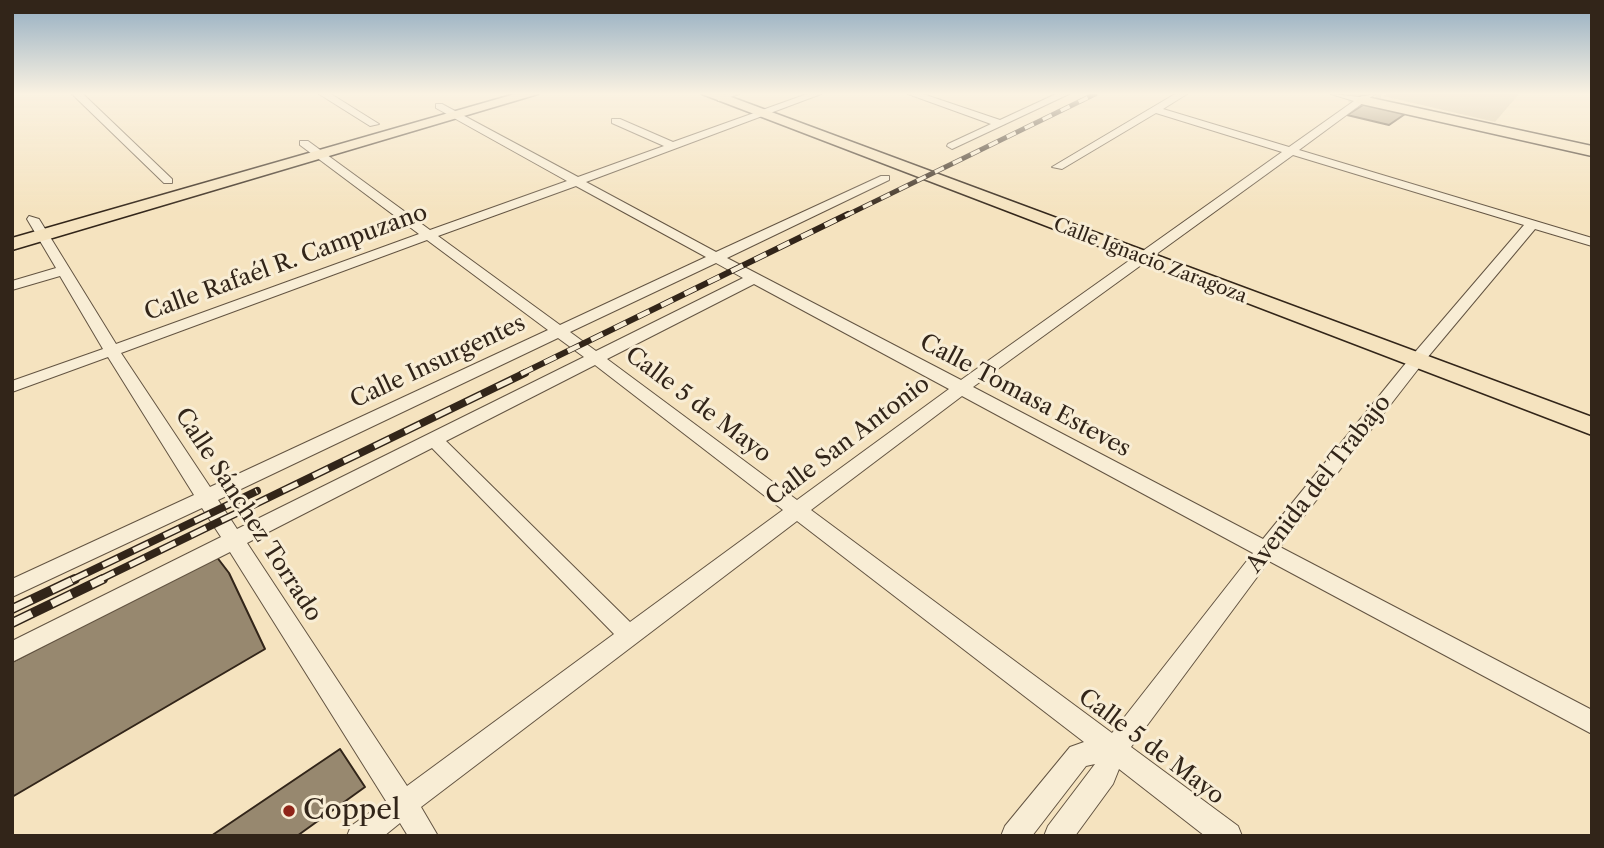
<!DOCTYPE html>
<html>
<head>
<meta charset="utf-8">
<style>
  body { margin:0 }
  #map { position:relative; width:1604px; height:848px; overflow:hidden; background:#f5e3bf; font-family:"Libre Caslon Text",serif }
  canvas { display:block }
  .frame { position:absolute; inset:0; border:14px solid #322519; pointer-events:none }
</style>
</head>
<body>
<div id="map">
<canvas width="1604" height="848"></canvas>
<div class="frame"></div>
</div>
<script>
const g = document.querySelector('canvas').getContext('2d');
g.lineJoin = 'round';
function fill(path, color) { g.fillStyle = color; g.fill(path, 'evenodd'); }
const toPath = rows => new Path2D(rows.map(r => 'M' + r).join(''));
function strokePath(path, color, width, dash) { g.strokeStyle = color; g.lineWidth = width; g.lineCap = dash ? 'butt' : 'round'; g.setLineDash(dash || []); g.stroke(path); }
function drawText(font, color, halo, rows, align = 'center') {
  g.font = font + ' "Libre Caslon Text",serif'; g.lineWidth = 6; g.setLineDash([]); g.textBaseline = 'middle'; g.strokeStyle = halo; g.fillStyle = color; for (const [text, x, y, turn = 0] of rows) {
    g.save(); g.translate(x, y); g.rotate((+turn || 0) * Math.PI / 180); g.textAlign = isNaN(turn) ? turn : align; if (halo) g.strokeText(text, 0, 0); g.fillText(text, 0, 0); g.restore();
  }
}
const green = toPath([
  [1386,94,1519,94,1495,122,1383,96]
]);
const building = toPath([
  [1368,102,1408,112,1389,125,1347,115,1368,102],
  [216,556,229,573,265,649,12,797,12,662,216,556],
  [340,749,365,787,297,836,211,836,340,749]
]);
const primaryTunnel = toPath([
  [1350,94,1380,101]
]);
const street = toPath([
  [72,94,83,94,172,179,172,183,164,183,72,94],
  [319,94,331,94,379,124,370,126,319,94],
  [725,94,739,94,718,101,718,97,725,94],
  [807,94,821,94,586,182,716,252,881,176,889,176,889,180,727,258,961,380,1282,152,1156,113,1062,169,1052,167,1175,94,1187,94,1163,109,1289,147,1354,101,1331,94,1360,97,1375,94,1299,150,1592,238,1592,246,1535,229,1422,364,1280,547,1592,710,1592,734,1269,561,1131,747,1238,826,1242,836,1205,836,1119,769,1113,784,1075,836,1044,836,1048,826,1095,764,1086,766,1032,836,1001,836,1005,826,1070,747,1084,742,797,521,421,807,438,836,408,836,400,823,384,836,347,836,351,826,386,801,230,552,12,662,12,641,221,537,202,508,12,597,12,579,194,495,108,357,12,392,12,381,103,349,60,276,12,290,12,281,56,268,27,219,29,216,39,219,116,344,419,234,300,145,300,141,308,141,430,230,567,181,436,108,436,104,442,104,578,177,664,146,612,123,612,119,620,119,673,142,807,94],
  [1293,155,1524,225,1410,358,1263,539,973,387,1293,155],
  [576,186,706,257,560,325,438,236,576,186],
  [427,240,548,330,210,487,121,353,427,240],
  [716,263,743,278,596,351,570,332,716,263],
  [754,284,949,389,797,500,607,359,754,284],
  [558,338,584,357,237,529,218,500,558,338],
  [595,365,783,510,630,622,446,441,595,365],
  [962,396,1253,553,1112,733,811,510,962,396],
  [432,448,614,634,407,786,247,543,432,448],
  [908,94,923,94,1000,120,1056,94,1069,94,952,149,947,146,948,144,991,124,908,94]
]);
const primary = toPath([
  [515,94,538,94,12,250,12,238,515,94],
  [702,94,723,94,1592,417,1592,435,702,94],
  [1362,96,1592,146,1592,156,1357,103,1355,100,1362,96]
]);
const railFar3 = toPath([
  [845,216,1095,94]
]);
const railFar2 = toPath([
  [521,374,848,214]
]);
const railFar1 = toPath([
  [72,580,257,491],
  [99,580,525,373]
]);
const rail = toPath([
  [12,609,75,579],
  [12,623,103,579]
]);
const markers = [
  [289,811,7,"#8f2418"]
];
const farStreetnames = [
  ["Calle Ignacio Zaragoza",1150,261,21]
];
const streetNames = [
  ["Calle Rafaél R. Campuzano",286,263,-20],
  ["Calle Insurgentes",438,362,-25],
  ["Calle Tomasa Esteves",1025,396,28],
  ["Calle 5 de Mayo",698,405,37],
  ["Calle San Antonio",848,441,-37],
  ["Avenida del Trabajo",1319,484,-52],
  ["Calle Sánchez Torrado",248,515,57],
  ["Calle 5 de Mayo",1151,747,37]
];
const nearPoinames = [
  ["Coppel",303,811]
];
fill(green, '#d4c3a3');
fill(building, '#97886f');
strokePath(building, '#322519', 2);
strokePath(primaryTunnel, '#cebd9e', 17, [17, 8]);
strokePath(street, '#635442', 2);
strokePath(primary, '#322519', 3);
fill(street, '#f8edd5');
fill(primary, '#f5e3bf');
strokePath(railFar3, '#322519', 5);
strokePath(railFar2, '#322519', 6);
strokePath(railFar1, '#322519', 8);
strokePath(rail, '#322519', 10);
strokePath(railFar3, '#f8edd5', 3.5, [10]);
strokePath(railFar2, '#f8edd5', 4.5, [13]);
strokePath(railFar1, '#f8edd5', 5, [17]);
strokePath(rail, '#f8edd5', 7, [22]);
const sky = g.createLinearGradient(0, 0, 0, 213);
sky.addColorStop(0, '#93adc1');
sky.addColorStop(0.44, '#faf2e2');
sky.addColorStop(1, '#faf2e200');
g.fillStyle = sky;
g.fillRect(0, 0, 1604, 213);
for (const [x, y, r, color] of markers) { const dot = new Path2D(); dot.arc(x, y, r, 0, 2 * Math.PI); g.fillStyle = color; g.fill(dot); strokePath(dot, '#f8edd5', 2.5); }
drawText('19px', '#322519', '#f8edd5', farStreetnames);
drawText('23px', '#322519', '#f8edd5', streetNames);
drawText('28px', '#322519', '#f8edd5', nearPoinames, 'left');
</script>
</body>
</html>
